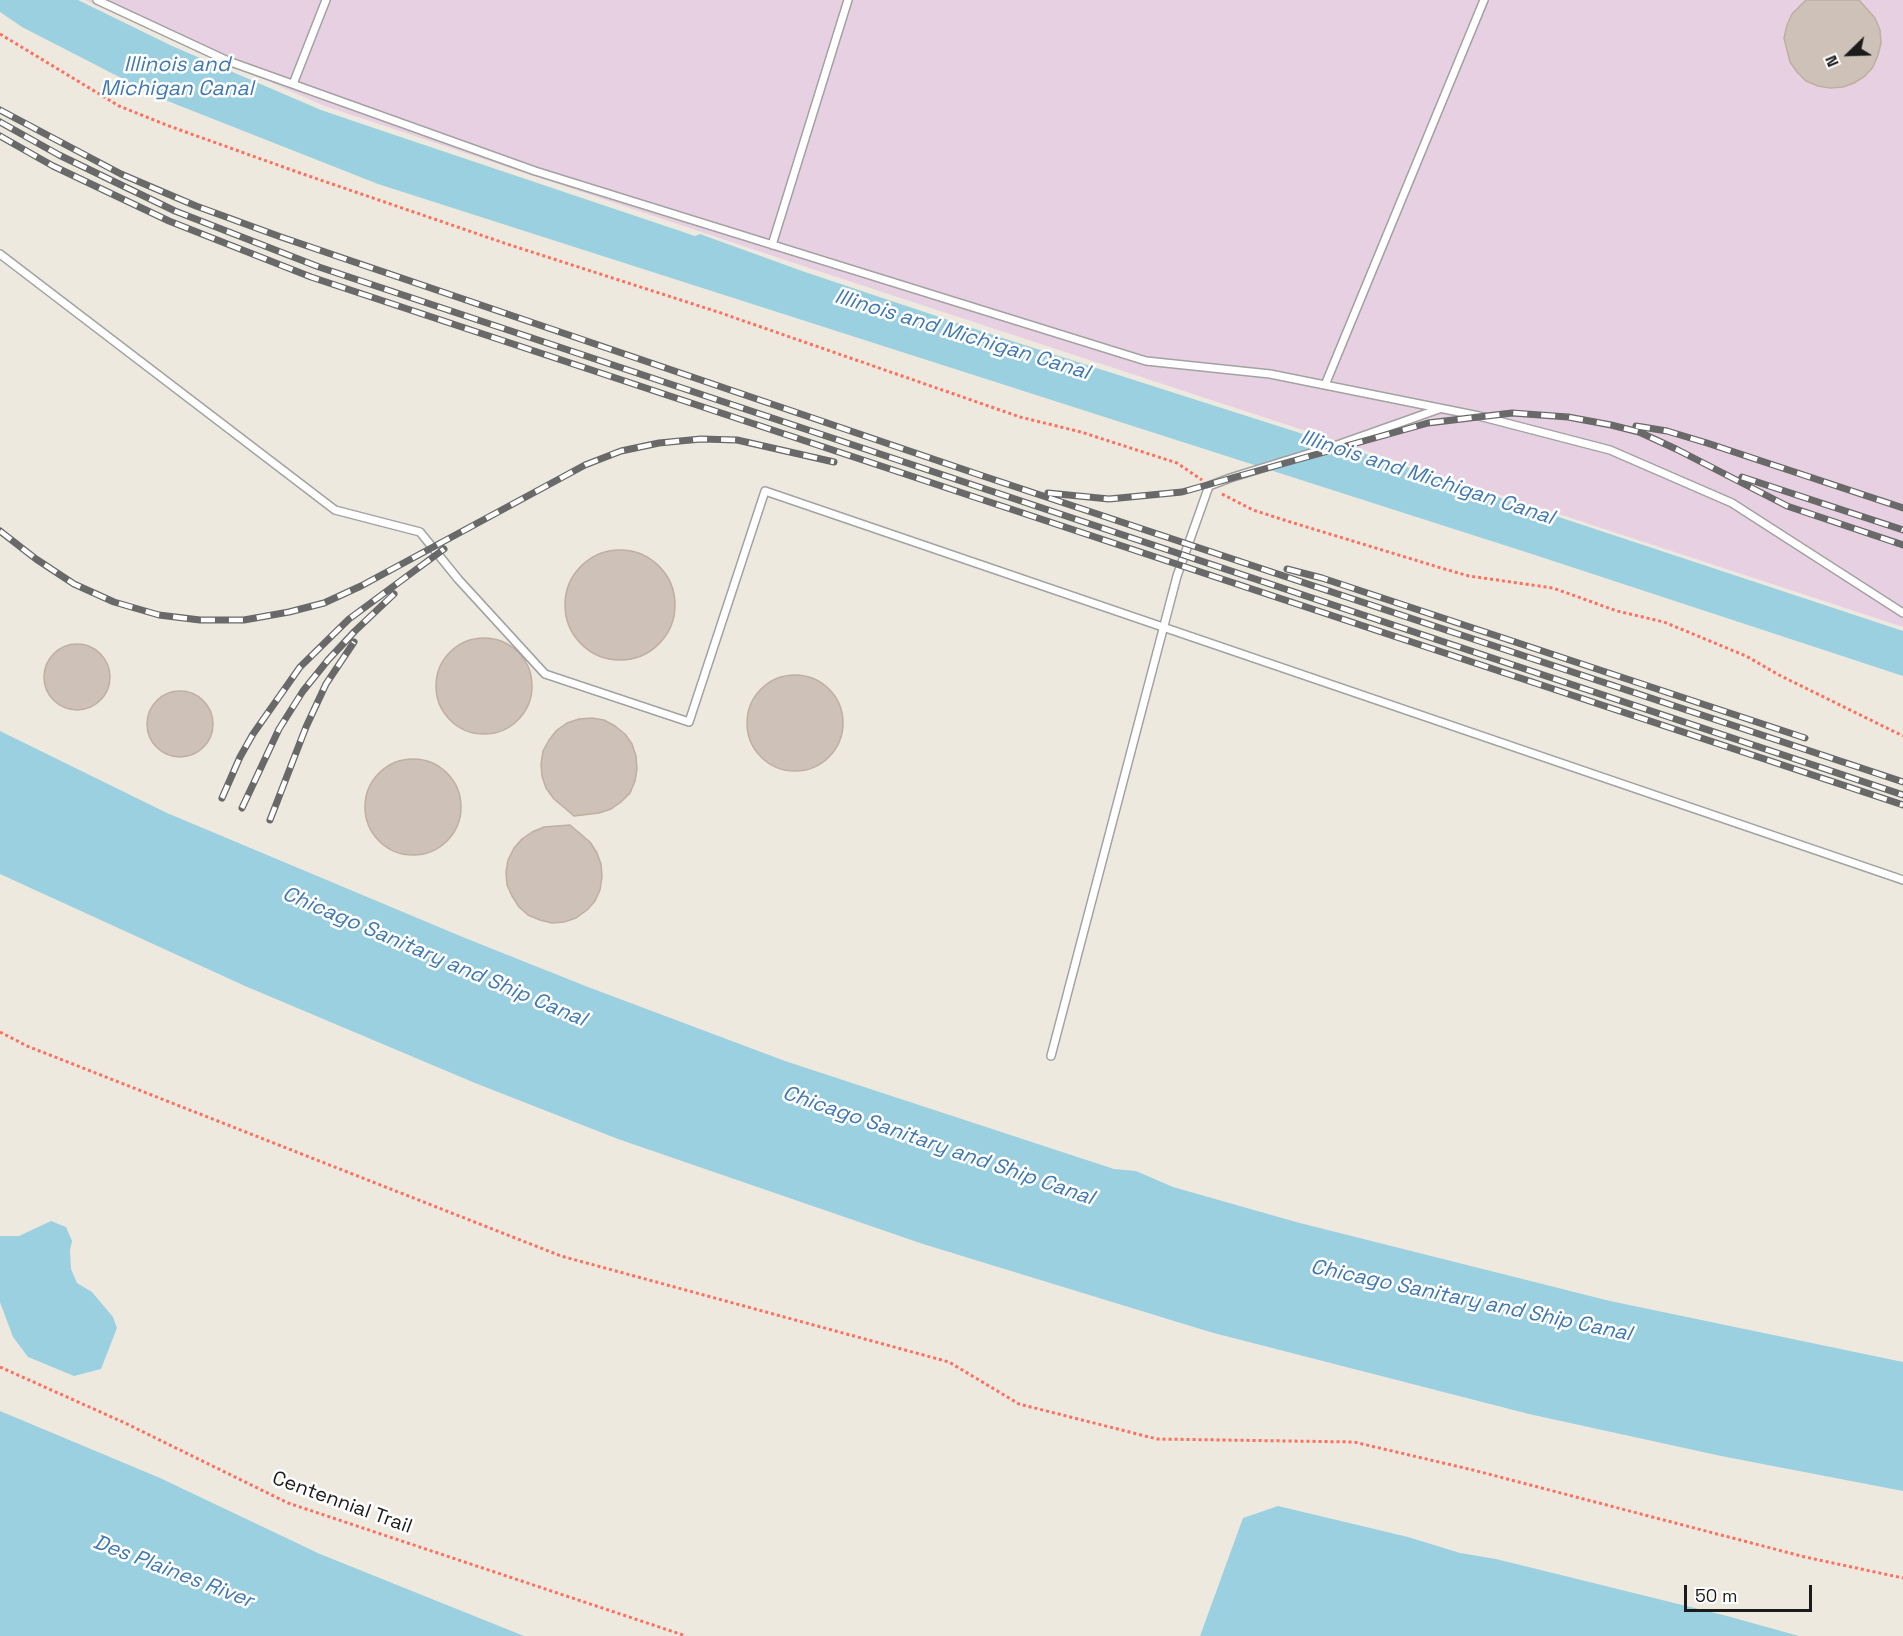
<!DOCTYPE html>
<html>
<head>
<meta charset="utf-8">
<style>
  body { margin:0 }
  #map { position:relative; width:1903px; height:1636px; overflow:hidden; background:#eee9df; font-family:"Space Grotesk",sans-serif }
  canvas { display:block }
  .north { position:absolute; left:1819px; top:24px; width:60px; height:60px; -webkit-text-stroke:4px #fff; paint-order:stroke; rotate:247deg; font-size:16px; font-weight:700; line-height:24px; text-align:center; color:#1b1b1b }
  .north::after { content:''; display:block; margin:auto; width:21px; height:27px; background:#1b1b1b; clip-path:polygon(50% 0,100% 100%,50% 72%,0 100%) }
  .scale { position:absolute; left:1684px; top:1585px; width:128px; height:27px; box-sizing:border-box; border:3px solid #1b1b1b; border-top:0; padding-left:8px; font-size:18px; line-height:21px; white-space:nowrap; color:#1b1b1b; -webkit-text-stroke:4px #fff; paint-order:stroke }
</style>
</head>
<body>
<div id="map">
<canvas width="1903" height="1636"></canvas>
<div class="north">N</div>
<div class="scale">50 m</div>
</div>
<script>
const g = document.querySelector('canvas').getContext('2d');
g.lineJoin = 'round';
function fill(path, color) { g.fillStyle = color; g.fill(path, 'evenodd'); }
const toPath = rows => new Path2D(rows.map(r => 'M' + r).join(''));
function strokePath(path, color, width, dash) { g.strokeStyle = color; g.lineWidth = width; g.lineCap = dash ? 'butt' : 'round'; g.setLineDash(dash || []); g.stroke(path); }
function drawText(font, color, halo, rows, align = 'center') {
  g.font = font + ' "Space Grotesk",sans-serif'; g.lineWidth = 5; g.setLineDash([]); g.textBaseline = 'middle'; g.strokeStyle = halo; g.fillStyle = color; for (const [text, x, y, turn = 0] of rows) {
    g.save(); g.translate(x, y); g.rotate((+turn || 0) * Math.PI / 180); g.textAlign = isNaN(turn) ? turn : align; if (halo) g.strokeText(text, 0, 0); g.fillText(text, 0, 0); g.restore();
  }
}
const industrial = toPath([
  [85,0,1903,0,1903,627,803,266,322,105]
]);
const water = toPath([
  [0,0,78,0,172,46,321,110,365,125,695,236,700,234,802,271,990,334,1447,480,1903,631,1903,676,1535,555,378,184,160,98,22,27,0,12],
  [0,731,167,813,465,938,588,987,785,1061,1114,1169,1136,1171,1173,1187,1296,1222,1610,1301,1903,1362,1903,1491,1721,1456,1529,1414,1210,1332,923,1244,618,1139,475,1083,245,986,0,874],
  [51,1221,66,1227,72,1241,70,1250,71,1269,77,1283,92,1292,113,1317,117,1328,101,1369,74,1376,28,1357,13,1337,0,1302,0,1236,19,1236],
  [0,1411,160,1478,320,1554,524,1636,0,1636],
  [1278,1506,1408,1537,1460,1553,1496,1559,1727,1616,1799,1636,1200,1636,1243,1518]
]);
const building = toPath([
  [1806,0,1859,0,1875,18,1880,30,1881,43,1878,55,1873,67,1865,76,1854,83,1843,87,1830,88,1818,86,1806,81,1797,72,1790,62,1784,38,1787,25,1792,14,1806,0],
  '565 605a55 55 0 1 1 110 0a55 55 0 1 1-110 0Z',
  '436 686a48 48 0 1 1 96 0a48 48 0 1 1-96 0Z',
  '44 677a33 33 0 1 1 66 0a33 33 0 1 1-66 0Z',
  '747 723a48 48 0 1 1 96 0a48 48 0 1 1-96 0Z',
  '147 724a33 33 0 1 1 66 0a33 33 0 1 1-66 0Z',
  [592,718,604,720,615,726,625,734,632,744,636,756,637,769,635,781,630,793,621,802,611,809,599,813,574,816,554,799,546,788,542,776,541,764,543,751,549,740,557,730,567,723,579,719,592,718],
  '365 807a48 48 0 1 1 96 0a48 48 0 1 1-96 0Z',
  [570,825,590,842,597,853,601,864,602,877,600,890,595,901,587,910,576,918,564,922,552,923,540,920,528,915,519,907,512,896,507,885,506,872,508,860,514,848,522,839,532,832,544,827,570,825]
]);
const path = toPath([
  [0,34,119,106,169,126,300,173,507,244,718,312,1020,417,1081,432,1177,463,1202,480],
  [1222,494,1253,510,1284,520,1441,568,1469,576,1553,588,1617,611,1664,622,1746,656,1779,675,1903,736],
  [0,1032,27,1046,561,1256,949,1362,1019,1404,1157,1439,1354,1442,1473,1470,1805,1557,1903,1578],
  [0,1367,125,1423,288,1503,686,1636]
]);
const service = toPath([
  [97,0,228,61,535,171,1146,361,1270,374,1479,416,1610,450,1732,503,1903,613],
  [293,84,326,0],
  [772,245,848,0],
  [0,254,335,510,420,532,458,579,545,674,689,722,765,491,1903,880],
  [1325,385,1484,0],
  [1051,1056,1177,576,1209,486,1230,478,1340,444,1439,409]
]);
const rail = toPath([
  [0,110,121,174,196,206,281,237,977,474,1903,782],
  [0,122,59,155,175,211,319,267,1903,795],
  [0,136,53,166,169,221,311,277,1903,805],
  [1636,426,1667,431,1707,443,1903,508],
  [1742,477,1903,530],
  [1048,493,1109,499,1182,492,1428,423,1512,413,1568,417,1611,425,1639,432,1676,449,1787,506,1903,545],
  [0,531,36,559,74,584,114,602,159,615,200,620,244,620,289,612,324,603,361,586,585,465,621,451,659,443,701,439,737,440,834,462],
  [1287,569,1322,578,1805,738],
  [222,798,240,757,253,734,300,667,349,619,444,549],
  [242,808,279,729,303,691,328,660,355,631,394,594],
  [270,820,306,727,326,684,354,642]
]);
const streetNames = [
  ["Centennial Trail",342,1503,20]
];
const waterNames = [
  ["Illinois and",177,65],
  ["Michigan Canal",177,89],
  ["Illinois and Michigan Canal",962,335,17],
  ["Illinois and Michigan Canal",1427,478,18],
  ["Chicago Sanitary and Ship Canal",434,957,23],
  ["Chicago Sanitary and Ship Canal",938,1146,19],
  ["Chicago Sanitary and Ship Canal",1471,1301,12],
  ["Des Plaines River",173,1572,21]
];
fill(industrial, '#e8d0e3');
fill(water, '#9ad0e0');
fill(building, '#cec1b8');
strokePath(building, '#c0aea0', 1.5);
strokePath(service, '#a2a2a2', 10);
strokePath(path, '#ff6f5e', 3, [3, 3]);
strokePath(service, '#fff', 7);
strokePath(rail, '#696969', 7);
strokePath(rail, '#fff', 4.5, [14]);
drawText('20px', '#1b1b1b', '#fff', streetNames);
drawText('italic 21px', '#4078b2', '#fff', waterNames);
</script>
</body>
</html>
